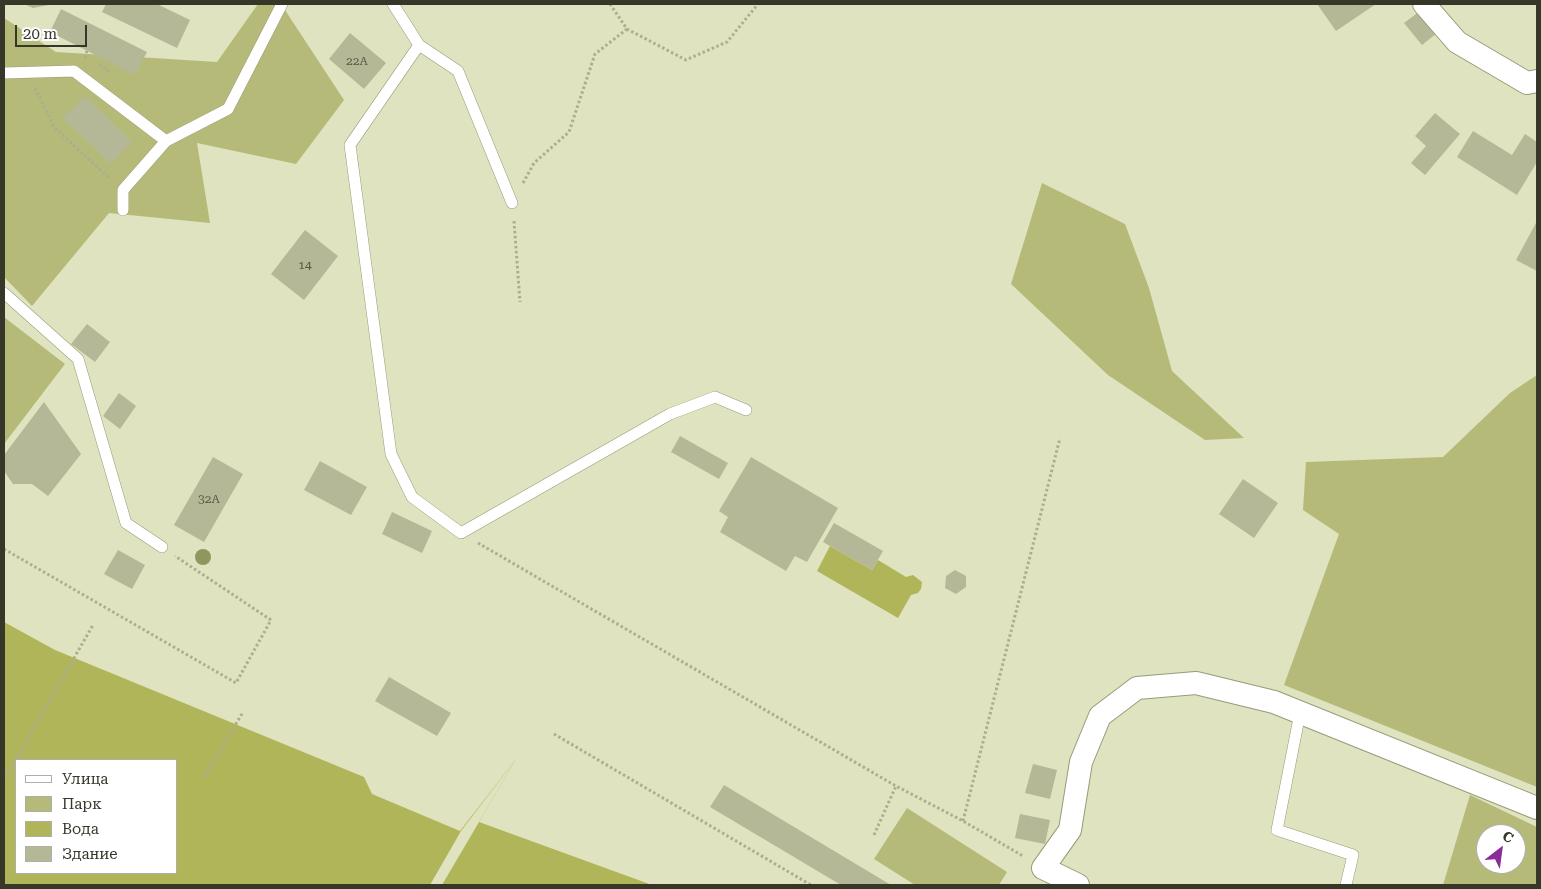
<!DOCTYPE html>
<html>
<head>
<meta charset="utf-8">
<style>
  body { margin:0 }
  #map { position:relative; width:1541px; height:889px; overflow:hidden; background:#dfe3bf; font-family:"Roboto Serif",serif }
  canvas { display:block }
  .frame { position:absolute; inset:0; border:5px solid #363729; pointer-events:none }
  .legend { position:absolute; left:15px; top:759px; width:162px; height:115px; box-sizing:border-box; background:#fff; border:1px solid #afafa9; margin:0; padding:6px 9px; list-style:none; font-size:15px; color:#363729 }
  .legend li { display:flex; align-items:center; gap:10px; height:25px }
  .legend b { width:25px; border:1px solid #afafa9 }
  .north { position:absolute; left:1476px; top:824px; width:50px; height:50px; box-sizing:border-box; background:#fff; border:1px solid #afafa9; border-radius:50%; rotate:30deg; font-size:14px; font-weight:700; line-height:20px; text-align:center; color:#363729 }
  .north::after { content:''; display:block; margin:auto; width:18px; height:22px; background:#892c97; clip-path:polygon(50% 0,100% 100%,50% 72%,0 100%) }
  .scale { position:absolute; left:15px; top:25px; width:72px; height:22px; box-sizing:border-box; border:2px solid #363729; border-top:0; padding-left:6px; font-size:15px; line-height:18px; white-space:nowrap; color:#363729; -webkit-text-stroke:4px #fff; paint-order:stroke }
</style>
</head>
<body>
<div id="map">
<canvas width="1541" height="889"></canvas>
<div class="frame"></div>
<ul class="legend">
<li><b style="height:6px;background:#fff"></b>Улица</li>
<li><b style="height:14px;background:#b5ba79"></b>Парк</li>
<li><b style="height:14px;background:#afb558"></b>Вода</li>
<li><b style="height:14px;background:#b5b896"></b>Здание</li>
</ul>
<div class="north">С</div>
<div class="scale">20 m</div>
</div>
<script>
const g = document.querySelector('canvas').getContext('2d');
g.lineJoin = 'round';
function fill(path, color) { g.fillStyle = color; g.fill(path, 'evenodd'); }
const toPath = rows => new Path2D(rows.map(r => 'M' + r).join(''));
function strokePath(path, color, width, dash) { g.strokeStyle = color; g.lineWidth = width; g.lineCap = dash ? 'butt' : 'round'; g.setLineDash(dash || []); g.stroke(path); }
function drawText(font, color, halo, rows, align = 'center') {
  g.font = font + ' "Roboto Serif",serif'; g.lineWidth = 5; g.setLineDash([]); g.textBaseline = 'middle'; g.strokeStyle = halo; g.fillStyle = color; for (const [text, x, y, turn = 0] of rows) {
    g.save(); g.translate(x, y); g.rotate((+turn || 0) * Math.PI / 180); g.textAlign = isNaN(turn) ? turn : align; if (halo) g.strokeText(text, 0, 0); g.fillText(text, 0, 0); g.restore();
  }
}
const green = toPath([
  [258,4,281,4,344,100,296,164,197,143,210,223,109,213,32,306,4,277,4,18,56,52,217,62],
  [1042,183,1125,224,1149,288,1172,371,1244,438,1205,440,1108,375,1011,284],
  [4,317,65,364,4,444],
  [1537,375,1537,787,1284,685,1339,534,1303,510,1306,462,1443,457,1510,393],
  [1470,795,1537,827,1537,885,1443,885],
  [1486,834,1516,834,1516,864,1486,864],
  [907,808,1007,872,999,885,915,885,874,859]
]);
const water = toPath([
  [830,546,872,570,878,560,906,577,913,575,922,582,921,589,918,593,911,595,898,618,817,571],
  [4,622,55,650,364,777,372,794,460,831,516,759,479,822,652,885,4,885],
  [16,760,176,760,176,873,16,873]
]);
const pier = toPath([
  [516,759,442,885,430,885,461,831]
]);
const building = toPath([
  [24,4,49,4,49,5,33,8],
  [106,4,157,4,190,20,177,48,102,12],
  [1317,4,1376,4,1336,31],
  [61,9,147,52,135,75,50,32],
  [1420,11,1437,33,1422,45,1404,23],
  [350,33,386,63,364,89,329,59],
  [83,98,87,98,132,142,111,164,63,118],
  [1435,113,1460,134,1425,175,1411,163,1426,146,1415,136],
  [1473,131,1512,155,1525,134,1537,142,1537,162,1517,195,1457,157],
  [1537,221,1537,271,1516,260],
  [305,230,338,256,304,300,271,274],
  [87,324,110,342,95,362,71,344],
  [119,393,136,406,120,429,103,416],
  [44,402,81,454,48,496,32,484,13,484,4,471,4,455],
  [680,436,728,463,719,479,671,452],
  [213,457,243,474,204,542,174,525],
  [751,457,838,508,807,562,795,556,786,571,720,532,728,517,719,511],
  [320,461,367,487,351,515,304,490],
  [1243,479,1278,503,1254,538,1219,514],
  [392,512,432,531,422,553,382,534],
  [834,523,883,551,872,570,823,542],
  [118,550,145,565,132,589,104,574],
  [955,570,966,576,966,587,956,594,945,588,946,576],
  [389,677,451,713,437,736,375,701],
  [1033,764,1057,770,1050,799,1025,793],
  [724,785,891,885,841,885,710,807],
  [1020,814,1050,820,1045,844,1015,838]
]);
const path = toPath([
  [610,4,627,29,686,60,727,42,758,4],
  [85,58,87,51],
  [99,65,108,70,106,73],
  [35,88,54,127,109,178],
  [523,183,534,163,569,132,595,54,627,29],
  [514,221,520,302],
  [478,543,896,786,963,821,1023,856],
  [4,549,236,683,271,620,175,556],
  [554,734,811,885],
  [205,776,243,712],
  [4,780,93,625],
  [963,821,1060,438],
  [874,835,896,786]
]);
const service = toPath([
  [393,4,419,45,350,145,391,454,412,497,461,533,670,414,715,397,746,410],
  [419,45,458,71,512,203],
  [4,73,74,71,166,141,228,109,282,4],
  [123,210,123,190,166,141],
  [4,293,78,359,126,523,162,547],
  [1300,713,1277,830,1353,855,1346,885]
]);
const minor = toPath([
  [1424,4,1457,42,1527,83,1537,81],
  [1078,885,1043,868,1070,830,1081,762,1100,716,1137,688,1196,683,1274,702,1537,808]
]);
const trees = [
  [203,557]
];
const numberNames = [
  ["22А",357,61],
  ["14",305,265],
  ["32А",209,499]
];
fill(green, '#b5ba79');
fill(water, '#afb558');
fill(pier, '#dfe3bf');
fill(building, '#b5b896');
strokePath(service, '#989b79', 12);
strokePath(minor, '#989b79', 24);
strokePath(path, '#abae91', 3, [2.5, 2.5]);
strokePath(service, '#fff', 11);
strokePath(minor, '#fff', 22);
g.fillStyle = '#91955e';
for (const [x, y] of trees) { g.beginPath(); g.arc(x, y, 8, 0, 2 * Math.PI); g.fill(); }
drawText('12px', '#565744', null, numberNames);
</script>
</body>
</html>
